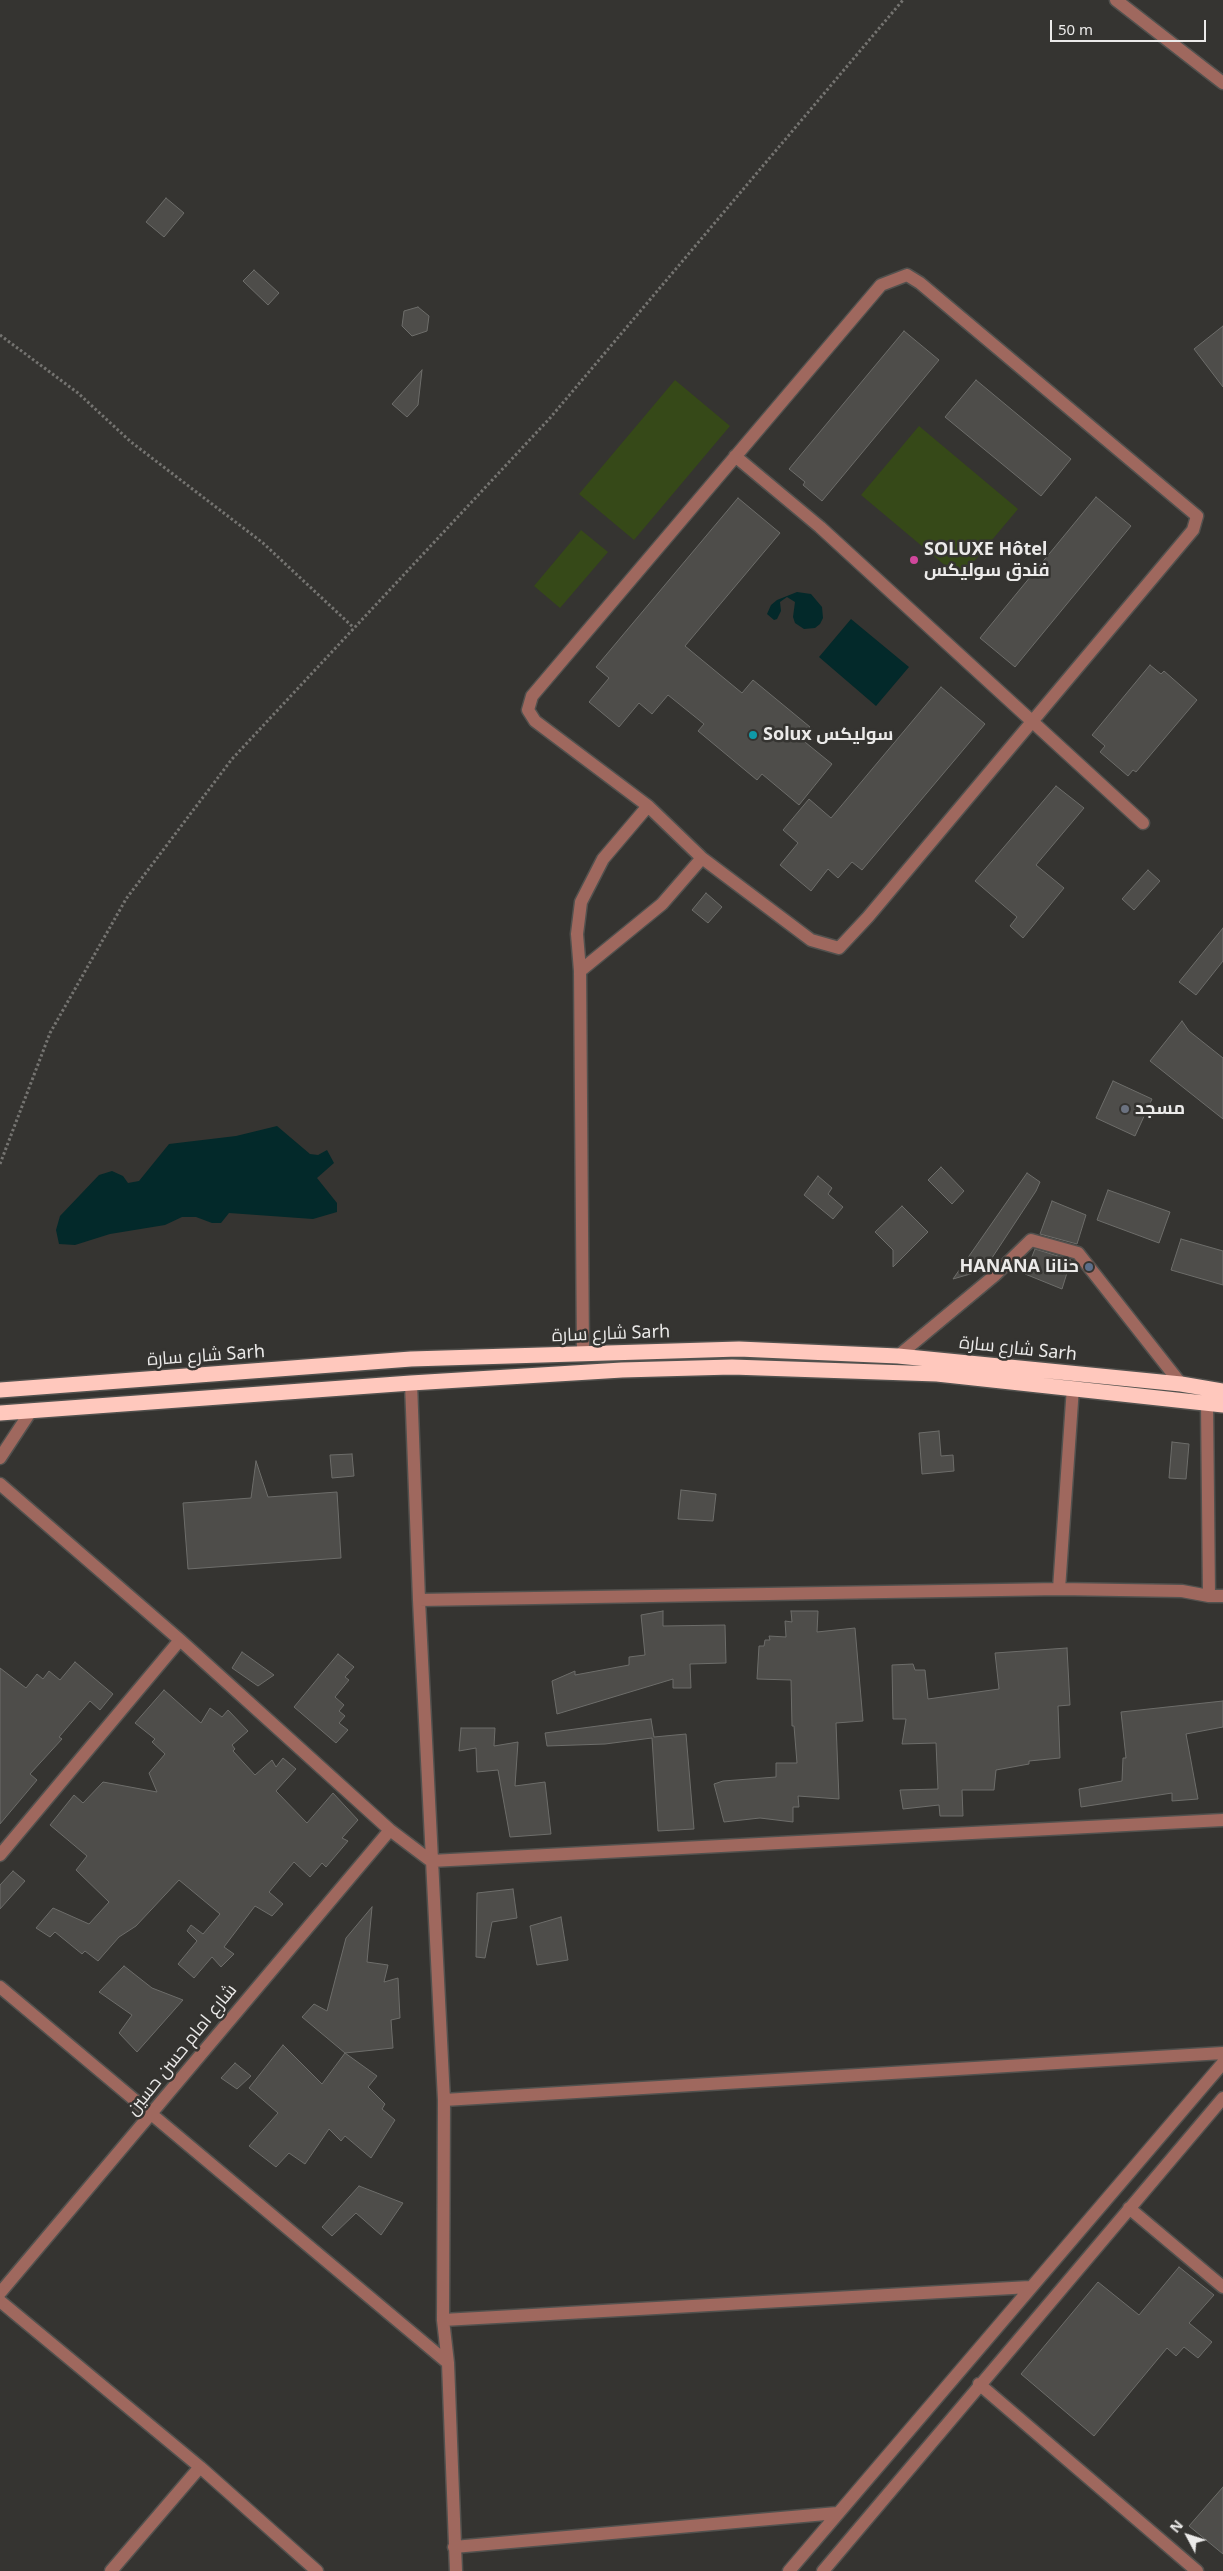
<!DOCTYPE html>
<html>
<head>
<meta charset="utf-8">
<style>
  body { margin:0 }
  #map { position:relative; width:1223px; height:2571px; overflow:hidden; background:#353431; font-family:"Noto Sans",sans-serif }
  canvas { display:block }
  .north { position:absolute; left:1163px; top:2511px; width:50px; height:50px; -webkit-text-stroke:4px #353431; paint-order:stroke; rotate:310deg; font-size:14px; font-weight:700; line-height:20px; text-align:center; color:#ebeae9 }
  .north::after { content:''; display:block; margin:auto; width:18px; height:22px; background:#ebeae9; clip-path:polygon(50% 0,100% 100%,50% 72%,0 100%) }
  .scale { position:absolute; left:1050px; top:20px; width:156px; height:22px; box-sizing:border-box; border:2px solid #ebeae9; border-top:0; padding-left:6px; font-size:15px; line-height:18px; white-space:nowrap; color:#ebeae9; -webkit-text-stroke:4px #353431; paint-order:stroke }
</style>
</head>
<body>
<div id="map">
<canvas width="1223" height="2571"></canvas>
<div class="north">N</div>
<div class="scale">50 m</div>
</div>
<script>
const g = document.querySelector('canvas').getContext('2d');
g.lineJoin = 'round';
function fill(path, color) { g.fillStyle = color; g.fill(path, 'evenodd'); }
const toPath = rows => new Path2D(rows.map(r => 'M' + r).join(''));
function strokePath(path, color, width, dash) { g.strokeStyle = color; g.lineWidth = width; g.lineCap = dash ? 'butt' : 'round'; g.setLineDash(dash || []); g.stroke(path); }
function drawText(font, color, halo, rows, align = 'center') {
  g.font = font + ' "Noto Sans",Cairo,sans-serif'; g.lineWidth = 5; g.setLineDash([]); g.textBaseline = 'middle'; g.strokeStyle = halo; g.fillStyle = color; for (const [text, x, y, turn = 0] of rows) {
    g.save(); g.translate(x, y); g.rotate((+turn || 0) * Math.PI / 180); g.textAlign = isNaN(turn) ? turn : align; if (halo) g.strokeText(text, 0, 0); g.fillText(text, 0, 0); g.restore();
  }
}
const green = toPath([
  [675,380,730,426,634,540,579,494],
  [919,426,1018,509,960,578,861,495],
  [581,530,608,552,560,608,534,586]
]);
const water = toPath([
  [797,592,811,594,822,607,823,618,820,624,815,628,804,629,795,623,793,617,795,602,787,597,780,602,781,611,777,619,774,620,767,614,771,605,777,600],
  [851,619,909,667,876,706,819,657],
  [277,1126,310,1154,318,1155,327,1150,334,1163,317,1178,337,1203,337,1212,313,1219,229,1213,221,1223,212,1223,196,1217,182,1217,165,1225,110,1234,75,1245,59,1244,56,1230,60,1216,99,1175,112,1171,123,1176,128,1183,139,1181,169,1144,236,1136]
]);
const building = toPath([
  [166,198,184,213,164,237,146,222,166,198],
  [254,270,279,293,268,305,243,281,254,270],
  [418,307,429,316,427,331,412,336,402,326,404,311,418,307],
  [1223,326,1223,387,1194,349,1223,326],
  [904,331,939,360,822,501,803,485,805,482,789,469,904,331],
  [422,370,418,405,407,417,392,404,422,370],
  [976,380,1071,459,1041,496,945,417,976,380],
  [1096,497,1131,526,1015,667,980,638,1096,497],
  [738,498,780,533,685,646,742,693,753,680,810,727,800,738,832,764,799,805,762,774,757,780,698,731,704,724,668,695,652,714,639,703,619,727,589,702,609,678,596,667,738,498],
  [1150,665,1161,674,1164,671,1197,700,1136,772,1133,770,1128,776,1100,752,1105,746,1092,735,1150,665],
  [941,687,985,724,862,870,852,862,838,878,828,869,811,891,780,865,798,843,783,830,809,799,831,818,941,687],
  [1056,786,1084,808,1036,865,1064,888,1023,938,1010,926,1017,917,975,881,1056,786],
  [1148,870,1160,881,1134,910,1122,899,1148,870],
  [706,893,722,907,708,923,692,910,706,893],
  [1223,928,1223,961,1196,995,1179,982,1223,928],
  [1182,1021,1189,1031,1223,1058,1223,1119,1150,1061,1182,1021],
  [1113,1081,1152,1099,1135,1136,1096,1118,1113,1081],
  [941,1167,964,1191,952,1204,928,1180,941,1167],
  [1027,1173,1040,1182,1036,1191,984,1270,953,1279,1027,1173],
  [818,1176,832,1188,828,1194,843,1207,833,1219,804,1195,818,1176],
  [1108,1190,1170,1212,1159,1243,1097,1220,1108,1190],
  [1052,1201,1086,1215,1077,1244,1040,1234,1052,1201],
  [902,1206,928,1232,893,1267,893,1250,875,1232,902,1206],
  [1181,1239,1223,1251,1223,1285,1171,1270,1181,1239],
  [1035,1249,1071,1260,1062,1289,1025,1274,1035,1249],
  [939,1431,941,1456,953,1455,954,1471,922,1474,919,1433,939,1431],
  [1172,1442,1189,1444,1186,1479,1169,1478,1172,1442],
  [352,1454,354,1476,332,1478,330,1455,352,1454],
  [256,1461,268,1497,337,1492,341,1558,188,1569,183,1503,251,1498,256,1461],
  [681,1490,716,1494,713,1521,678,1519,681,1490],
  [663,1611,663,1626,725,1625,726,1663,690,1664,691,1688,673,1688,673,1679,557,1714,552,1681,575,1671,575,1675,629,1665,629,1657,645,1655,641,1615,663,1611],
  [791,1611,818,1611,817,1632,855,1628,863,1721,836,1723,839,1799,798,1796,799,1807,793,1807,793,1822,760,1818,724,1822,714,1784,723,1781,776,1777,776,1763,797,1763,794,1726,792,1726,791,1680,757,1679,759,1646,764,1646,765,1640,770,1640,769,1636,786,1637,785,1621,792,1622,791,1611],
  [1067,1648,1070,1705,1058,1706,1060,1758,1029,1761,1029,1764,996,1770,994,1790,962,1790,963,1816,940,1816,939,1805,903,1809,900,1790,938,1789,936,1743,902,1744,906,1719,893,1719,892,1665,913,1664,915,1670,925,1670,928,1699,999,1689,995,1653,1067,1648],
  [242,1652,274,1675,258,1686,232,1668,242,1652],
  [338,1654,354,1667,345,1677,349,1680,335,1697,344,1705,339,1711,345,1716,339,1723,348,1730,336,1743,294,1707,338,1654],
  [75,1662,113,1694,100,1710,90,1701,59,1737,62,1739,30,1774,37,1780,0,1824,0,1668,26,1688,37,1674,43,1679,49,1671,60,1680,75,1662],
  [164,1690,201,1723,210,1708,222,1717,228,1710,248,1731,232,1745,235,1749,233,1751,255,1775,272,1760,276,1767,283,1758,296,1769,276,1791,307,1823,333,1793,358,1820,342,1838,348,1841,326,1867,322,1863,310,1877,294,1862,269,1892,283,1904,272,1916,255,1906,224,1947,234,1954,221,1967,212,1957,194,1978,178,1964,197,1941,187,1931,191,1925,203,1934,220,1914,179,1880,136,1926,119,1937,98,1961,85,1951,82,1954,55,1932,50,1937,36,1928,53,1908,89,1924,109,1902,76,1870,87,1856,50,1825,74,1795,83,1803,103,1782,157,1792,149,1773,165,1754,152,1742,155,1739,135,1723,164,1690],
  [1223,1701,1223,1727,1186,1734,1198,1799,1172,1801,1172,1793,1081,1807,1079,1789,1122,1781,1123,1758,1126,1758,1121,1712,1223,1701],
  [651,1719,654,1737,686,1734,694,1829,658,1831,652,1738,605,1744,547,1746,545,1733,651,1719],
  [461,1728,495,1728,494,1746,518,1742,515,1786,545,1782,551,1834,510,1837,498,1770,477,1772,476,1748,459,1751,461,1728],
  [13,1871,25,1881,0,1909,0,1885,13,1871],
  [513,1889,517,1918,492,1922,485,1958,476,1957,477,1893,513,1889],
  [372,1907,367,1962,388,1965,384,1982,398,1978,400,2018,391,2020,393,2048,345,2053,302,2017,314,2004,327,2011,346,1938,372,1907],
  [561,1917,568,1960,537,1965,530,1926,561,1917],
  [124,1966,152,1988,183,2000,137,2052,119,2033,132,2015,99,1992,124,1966],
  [283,2045,322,2084,345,2053,377,2076,368,2087,385,2104,382,2109,395,2120,371,2158,345,2136,341,2141,329,2129,305,2164,289,2153,276,2167,249,2146,278,2113,249,2088,283,2045],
  [235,2063,251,2076,237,2089,221,2078,235,2063],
  [359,2186,403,2203,381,2235,356,2213,332,2236,322,2227,359,2186],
  [1179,2267,1214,2295,1189,2323,1212,2342,1198,2358,1184,2347,1176,2356,1167,2348,1094,2436,1021,2374,1098,2282,1139,2315,1179,2267],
  [1223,2487,1223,2554,1189,2526,1223,2487]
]);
const path = toPath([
  [0,335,78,393,131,442,263,543,354,628],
  [0,1164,50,1033,126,899,232,759,550,418,903,0]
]);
const minor = toPath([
  [1116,0,1223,83],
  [907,275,920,283,1197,516,1193,530,868,917,839,948,811,940,702,858,648,806,535,721,528,710,532,696,881,285,907,275],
  [735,456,820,527,1143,823],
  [580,971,662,904,702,858],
  [583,1353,580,971,577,934,581,902,603,859,648,806],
  [898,1356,994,1276,1031,1240,1078,1253,1181,1384],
  [411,1383,419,1600,444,2100,443,2320,448,2363,456,2571],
  [1207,1403,1209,1596],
  [0,1458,31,1411],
  [0,1484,180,1640,390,1830,431,1861,1223,1820],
  [1059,1589,1073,1387],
  [419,1600,1059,1589,1182,1591,1209,1596,1223,1596],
  [0,1855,180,1640],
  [0,1987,448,2363],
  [444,2100,1223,2053],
  [1129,2208,1223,2287],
  [0,2293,390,1830],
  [0,2301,200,2467,317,2571],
  [443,2320,1030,2287],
  [979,2384,1197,2571],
  [454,2547,837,2513],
  [111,2571,200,2467],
  [789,2571,1223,2063],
  [823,2571,1223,2098]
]);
const highway = toPath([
  [0,1390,411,1359,739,1349,898,1356,1181,1384,1223,1391],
  [0,1413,411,1383,622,1370,732,1367,937,1374,1223,1405]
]);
const markers = [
  [914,560,5,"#d1479c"],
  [753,735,5,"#0f9aa8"],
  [1125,1109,5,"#6b7280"],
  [1089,1267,5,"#5c6f8a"]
];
const poiNames = [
  ["SOLUXE Hôtel",924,550],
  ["فندق سوليكس",924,571],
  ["Solux سوليكس",763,735],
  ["مسجد",1135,1109],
  ["HANANA حنانا",1079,1267,"right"]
];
const streetNames = [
  ["شارع سارة Sarh",611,1334,-2],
  ["شارع سارة Sarh",1018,1349,6],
  ["شارع سارة Sarh",206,1356,-4],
  ["شارع امام حسن حسين",182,2050,-51]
];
fill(green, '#364918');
fill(water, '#03292a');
fill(building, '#4e4d4a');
strokePath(building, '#6d6d6a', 1);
strokePath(minor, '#52514e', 15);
strokePath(highway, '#52514e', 18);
strokePath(path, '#757471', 3, [2.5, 2.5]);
strokePath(minor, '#9f685e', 12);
strokePath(highway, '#ffc8bd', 15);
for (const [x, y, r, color] of markers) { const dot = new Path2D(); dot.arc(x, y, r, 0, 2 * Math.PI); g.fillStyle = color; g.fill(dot); strokePath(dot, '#353431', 2); }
drawText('bold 18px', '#ebeae9', '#353431', poiNames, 'left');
drawText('18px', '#ebeae9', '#353431', streetNames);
</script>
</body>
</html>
